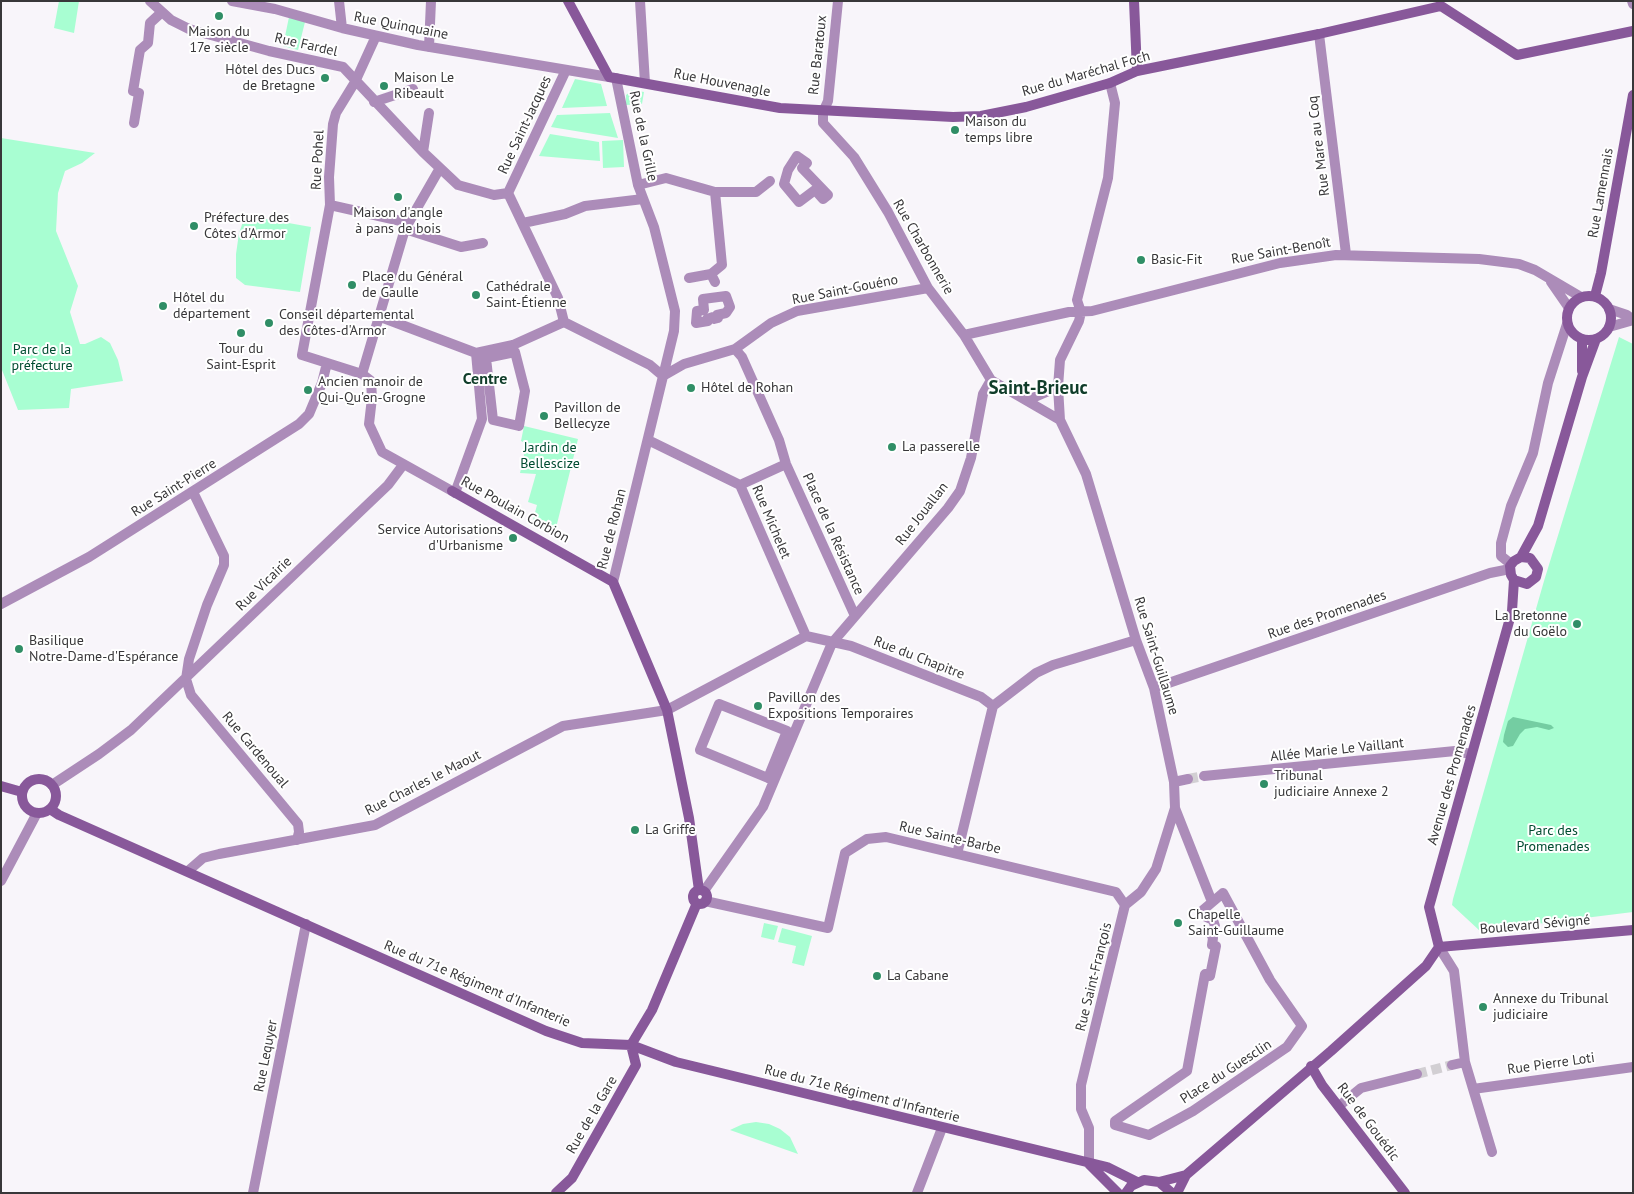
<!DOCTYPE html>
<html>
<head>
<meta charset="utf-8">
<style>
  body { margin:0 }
  #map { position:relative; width:1634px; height:1194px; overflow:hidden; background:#f8f5fa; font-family:"PT Sans",sans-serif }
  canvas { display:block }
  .frame { position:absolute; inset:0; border:2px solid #383739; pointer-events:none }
</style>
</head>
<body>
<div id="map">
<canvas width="1634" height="1194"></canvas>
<div class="frame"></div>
</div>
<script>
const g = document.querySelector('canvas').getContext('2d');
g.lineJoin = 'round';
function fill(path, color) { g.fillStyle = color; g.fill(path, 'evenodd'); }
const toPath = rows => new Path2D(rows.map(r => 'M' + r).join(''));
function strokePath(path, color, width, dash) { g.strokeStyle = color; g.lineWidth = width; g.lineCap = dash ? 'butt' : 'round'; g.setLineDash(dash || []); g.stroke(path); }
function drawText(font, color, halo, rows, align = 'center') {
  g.font = font + ' "PT Sans",sans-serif'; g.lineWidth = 4; g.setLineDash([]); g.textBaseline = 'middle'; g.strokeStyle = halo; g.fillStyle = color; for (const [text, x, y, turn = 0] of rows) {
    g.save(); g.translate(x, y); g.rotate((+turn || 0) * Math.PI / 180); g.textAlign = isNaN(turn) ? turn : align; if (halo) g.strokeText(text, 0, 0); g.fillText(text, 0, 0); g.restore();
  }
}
const green = toPath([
  [59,1,79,1,74,33,54,28],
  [289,17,305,22,298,50,283,46],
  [575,79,601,84,607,106,562,108],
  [632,90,644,92,642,104,626,105,626,95],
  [610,113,618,138,551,127,557,115],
  [550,134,599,142,600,161,539,156],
  [1,138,95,153,82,163,65,171,58,193,56,231,78,286,70,312,80,344,85,344,101,337,110,343,118,360,123,381,71,389,69,408,18,410,2,370],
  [623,140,624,167,603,168,602,141],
  [249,216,311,227,300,292,245,285,236,278,236,254,239,233,244,219],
  [1619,337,1633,344,1633,912,1480,931,1452,905,1453,899,1544,581],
  [524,426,578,439,554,536,532,524,537,505,528,502,536,474,520,473,524,456,523,442,521,441],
  [764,923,778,926,774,940,761,937],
  [782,928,812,936,804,966,792,963,796,946,778,942],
  [756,1122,769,1124,780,1129,790,1137,798,1154,730,1130,743,1124]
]);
const water = toPath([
  [1513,717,1551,725,1554,728,1549,730,1537,727,1525,729,1520,734,1513,746,1508,747,1503,742,1504,735,1508,721]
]);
const streetTunnel = toPath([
  [1188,779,1204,776],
  [1417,1074,1452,1065]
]);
const street = toPath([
  [150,1,171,20,189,29,269,51,343,67,423,152,458,185,494,195,508,193],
  [232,1,275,9,342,28,418,45,609,77],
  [339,1,342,28],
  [640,1,645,83],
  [838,1,828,101,823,112,823,123,854,157,888,212,928,288,964,335,991,380,1060,420],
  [1632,1,1633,4],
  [1319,34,1346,254],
  [376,36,355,82,336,113,333,124,329,177,330,205,302,355,362,374,371,381,372,398,369,424,382,452,452,491],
  [429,47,431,1],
  [1110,83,1115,103,1108,178,1077,300,1081,312,1079,321,1060,360,1058,387,1060,420,1086,474,1136,640,1154,688,1174,782,1175,808,1212,902],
  [374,102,413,89],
  [134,123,139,93,133,91,140,50,148,43,150,23,162,12],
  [423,152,429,113],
  [797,156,807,163,802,168,828,195,823,199,815,190,799,202,784,184,788,170,797,156],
  [440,168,405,229,461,247,483,243],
  [638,185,666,178,715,192,722,265,711,274],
  [715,192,756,192,770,181],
  [508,193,558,298,564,322],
  [508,193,566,70],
  [330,205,401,221,405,229,362,374],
  [523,223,565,214,585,206,643,199],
  [689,278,711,274,715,282],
  [1551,282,1569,308],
  [726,296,730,307,726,313,717,315,718,318,714,319,713,317,707,319,708,321,696,323,697,311,704,310,703,299,726,296],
  [1609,309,1627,315,1633,320],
  [378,316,476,353,513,345,564,322],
  [564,322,650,365,663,376],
  [1609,327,1633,320],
  [964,335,1069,312,1092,311,1280,263,1336,255,1479,259,1519,264,1535,270,1581,297],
  [735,349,742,357,779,440,786,464,855,616],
  [515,352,525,391,519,426,493,420,486,358,515,352],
  [663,376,684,364,735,349,771,323,797,311,928,288],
  [1028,400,1058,387],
  [648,440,740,485,806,636],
  [740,485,786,464],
  [193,492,224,556,224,565,207,605,189,659,186,679,191,695,298,824,299,832,297,840],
  [455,493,482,419,476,353],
  [1511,564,1501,556,1501,543,1511,506,1533,453,1548,383,1567,324],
  [613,582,674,331,675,311,654,227,638,185,616,78],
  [1,604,89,557,299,424,309,414,322,383,327,363],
  [806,636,851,646,981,697,993,706],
  [1154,688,1490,573,1510,569],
  [719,704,787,731,768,778,700,750,719,704],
  [1204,776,1455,751,1471,754],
  [1174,782,1188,779],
  [52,785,99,754,131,730,388,485,403,465],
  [957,854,993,706,1036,673,1053,665,1136,640],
  [188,871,203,858,219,854,375,825,563,726,667,710,806,636],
  [1,881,37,813],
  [704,891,763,807,832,643,948,508,960,491,971,458,983,394,991,380],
  [1223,893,1270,980,1302,1026,1287,1047,1193,1111,1149,1135,1115,1125,1115,1121,1187,1071,1205,974,1210,976,1216,946,1212,945,1213,938,1211,934,1215,926,1213,920,1204,916,1206,913,1203,910,1223,893],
  [705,901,828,928,845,853,867,839,886,837,1116,892,1125,905],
  [1439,947,1454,971,1465,1062,1492,1152],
  [1452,1065,1465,1062],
  [1473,1089,1633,1067],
  [1339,1106,1361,1088,1417,1074],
  [1089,1164,1089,1128,1081,1109,1081,1085,1125,905,1141,892,1156,869,1175,808],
  [253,1193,306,924],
  [917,1193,942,1128]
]);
const secondary = toPath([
  [568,1,609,77,780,108,953,117,981,116,1026,107,1110,83,1137,71,1319,34,1441,6,1517,55,1633,31],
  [1134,1,1137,71],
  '1567 318a22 22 0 1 1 44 0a22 22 0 1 1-44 0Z',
  [1595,296,1601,273,1633,95],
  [1582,371,1582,339],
  [452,491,613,582,667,710,689,818,699,890],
  [1521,557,1530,558,1538,569,1536,577,1527,584,1514,580,1511,575,1510,566,1514,561,1521,557,1538,526,1582,377,1596,339],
  '22 796a17 17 0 1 1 34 0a17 17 0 1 1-34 0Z',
  [1,786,22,792],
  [50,809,59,815,546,1031,582,1043,631,1045,676,1062,1107,1167,1137,1182],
  '693 897a7 7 0 1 1 14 0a7 7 0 1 1-14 0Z',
  [1439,947,1429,907,1512,611,1514,580],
  [1439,947,1633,930],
  [631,1045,652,1010,697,903],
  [1311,1066,1322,1085,1405,1193],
  [1090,1165,1118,1193],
  [1159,1182,1186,1175],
  [556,1193,572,1178,636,1065,631,1045],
  [1126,1193,1131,1186,1144,1180,1159,1182,1172,1193],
  [1177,1193,1186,1175,1331,1051,1426,966,1439,947]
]);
const markers = [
  [219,16,5,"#308e66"],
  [325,78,5,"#308e66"],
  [384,86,5,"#308e66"],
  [955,130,5,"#308e66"],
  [398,197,5,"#308e66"],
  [194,226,5,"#308e66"],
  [1141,260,5,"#308e66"],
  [352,285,5,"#308e66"],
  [476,295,5,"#308e66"],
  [163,306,5,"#308e66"],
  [269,323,5,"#308e66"],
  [241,333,5,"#308e66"],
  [691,388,5,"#308e66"],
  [308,390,5,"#308e66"],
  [544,416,5,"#308e66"],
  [892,447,5,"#308e66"],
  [513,538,5,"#308e66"],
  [1577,624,5,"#308e66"],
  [19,649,5,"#308e66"],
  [758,706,5,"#308e66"],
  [1264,784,5,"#308e66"],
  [635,830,5,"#308e66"],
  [1178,923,5,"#308e66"],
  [877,976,5,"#308e66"],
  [1483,1007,5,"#308e66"]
];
const streetNames = [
  ["Rue Quinquaine",401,26,11],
  ["Rue Fardel",306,45,13],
  ["Rue Baratoux",818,55,-84],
  ["Rue du Maréchal Foch",1086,74,-16],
  ["Rue Houvenagle",722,83,11],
  ["Rue Saint-Jacques",525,125,-65],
  ["Rue de la Grille",643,136,78],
  ["Rue Mare au Coq",1319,146,-97],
  ["Rue Pohel",318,160,-87],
  ["Rue Lamennais",1601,193,-80],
  ["Rue Charbonnerie",923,247,60],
  ["Rue Saint-Benoît",1281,251,-10],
  ["Rue Saint-Gouéno",845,290,-11],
  ["Rue Saint-Pierre",174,488,-32],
  ["Rue Poulain Corbion",515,510,29],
  ["Rue Jouallan",922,514,-52],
  ["Rue Michelet",771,522,67],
  ["Rue de Rohan",612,529,-76],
  ["Place de la Résistance",833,534,66],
  ["Rue Vicairie",264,584,-44],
  ["Rue des Promenades",1327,615,-19],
  ["Rue Saint-Guillaume",1156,656,73],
  ["Rue du Chapitre",919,658,21],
  ["Rue Cardenoual",255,750,50],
  ["Allée Marie Le Vaillant",1337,750,-6],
  ["Avenue des Promenades",1452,775,-74],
  ["Rue Charles le Maout",423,783,-27],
  ["Rue Sainte-Barbe",950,838,13],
  ["Boulevard Sévigné",1535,925,-5],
  ["Rue Saint-François",1094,977,-76],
  ["Rue du 71e Régiment d'Infanterie",477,984,23],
  ["Rue Lequyer",266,1056,-79],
  ["Rue Pierre Loti",1551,1064,-8],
  ["Place du Guesclin",1226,1072,-33],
  ["Rue du 71e Régiment d'Infanterie",862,1094,14],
  ["Rue de la Gare",592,1115,-60],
  ["Rue de Gouédic",1368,1122,53]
];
const poiNames = [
  ["Maison du",219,32,"center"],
  ["17e siècle",219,48,"center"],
  ["Hôtel des Ducs",315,70,"right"],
  ["de Bretagne",315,86,"right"],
  ["Maison Le",394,78],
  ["Ribeault",394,94],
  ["Maison du",965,122],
  ["temps libre",965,138],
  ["Maison d'angle",398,213,"center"],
  ["à pans de bois",398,229,"center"],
  ["Préfecture des",204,218],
  ["Côtes d'Armor",204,234],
  ["Basic-Fit",1151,260],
  ["Place du Général",362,277],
  ["de Gaulle",362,293],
  ["Cathédrale",486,287],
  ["Saint-Étienne",486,303],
  ["Hôtel du",173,298],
  ["département",173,314],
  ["Conseil départemental",279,315],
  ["des Côtes-d'Armor",279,331],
  ["Tour du",241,349,"center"],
  ["Saint-Esprit",241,365,"center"],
  ["Ancien manoir de",318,382],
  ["Qui-Qu'en-Grogne",318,398],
  ["Hôtel de Rohan",701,388],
  ["Pavillon de",554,408],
  ["Bellecyze",554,424],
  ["La passerelle",902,447],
  ["Service Autorisations",503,530,"right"],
  ["d'Urbanisme",503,546,"right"],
  ["La Bretonne",1567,616,"right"],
  ["du Goëlo",1567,632,"right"],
  ["Basilique",29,641],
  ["Notre-Dame-d'Espérance",29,657],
  ["Pavillon des",768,698],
  ["Expositions Temporaires",768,714],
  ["Tribunal",1274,776],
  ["judiciaire Annexe 2",1274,792],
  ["La Griffe",645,830],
  ["Chapelle",1188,915],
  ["Saint-Guillaume",1188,931],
  ["La Cabane",887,976],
  ["Annexe du Tribunal",1493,999],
  ["judiciaire",1493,1015]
];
const parkNames = [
  ["Parc de la",42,350],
  ["préfecture",42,366],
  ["Jardin de",550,448],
  ["Bellescize",550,464],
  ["Parc des",1553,831],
  ["Promenades",1553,847]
];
const quarterNames = [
  ["Centre",485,379]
];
const districtNames = [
  ["Saint-Brieuc",1038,389]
];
fill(green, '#a8fed2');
fill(water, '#74cda2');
strokePath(streetTunnel, '#d2cfd3', 10, [10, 5]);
strokePath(street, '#ac8cb9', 10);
strokePath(secondary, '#88589a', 10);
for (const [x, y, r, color] of markers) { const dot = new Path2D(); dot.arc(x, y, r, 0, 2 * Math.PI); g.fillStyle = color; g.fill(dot); strokePath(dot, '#fff', 2); }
drawText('14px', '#383739', '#fff', streetNames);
drawText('14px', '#383739', '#fff', poiNames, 'left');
drawText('14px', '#004c31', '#fff', parkNames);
drawText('bold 16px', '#103d2a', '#fff', quarterNames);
drawText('bold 19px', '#103d2a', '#fff', districtNames);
</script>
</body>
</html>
